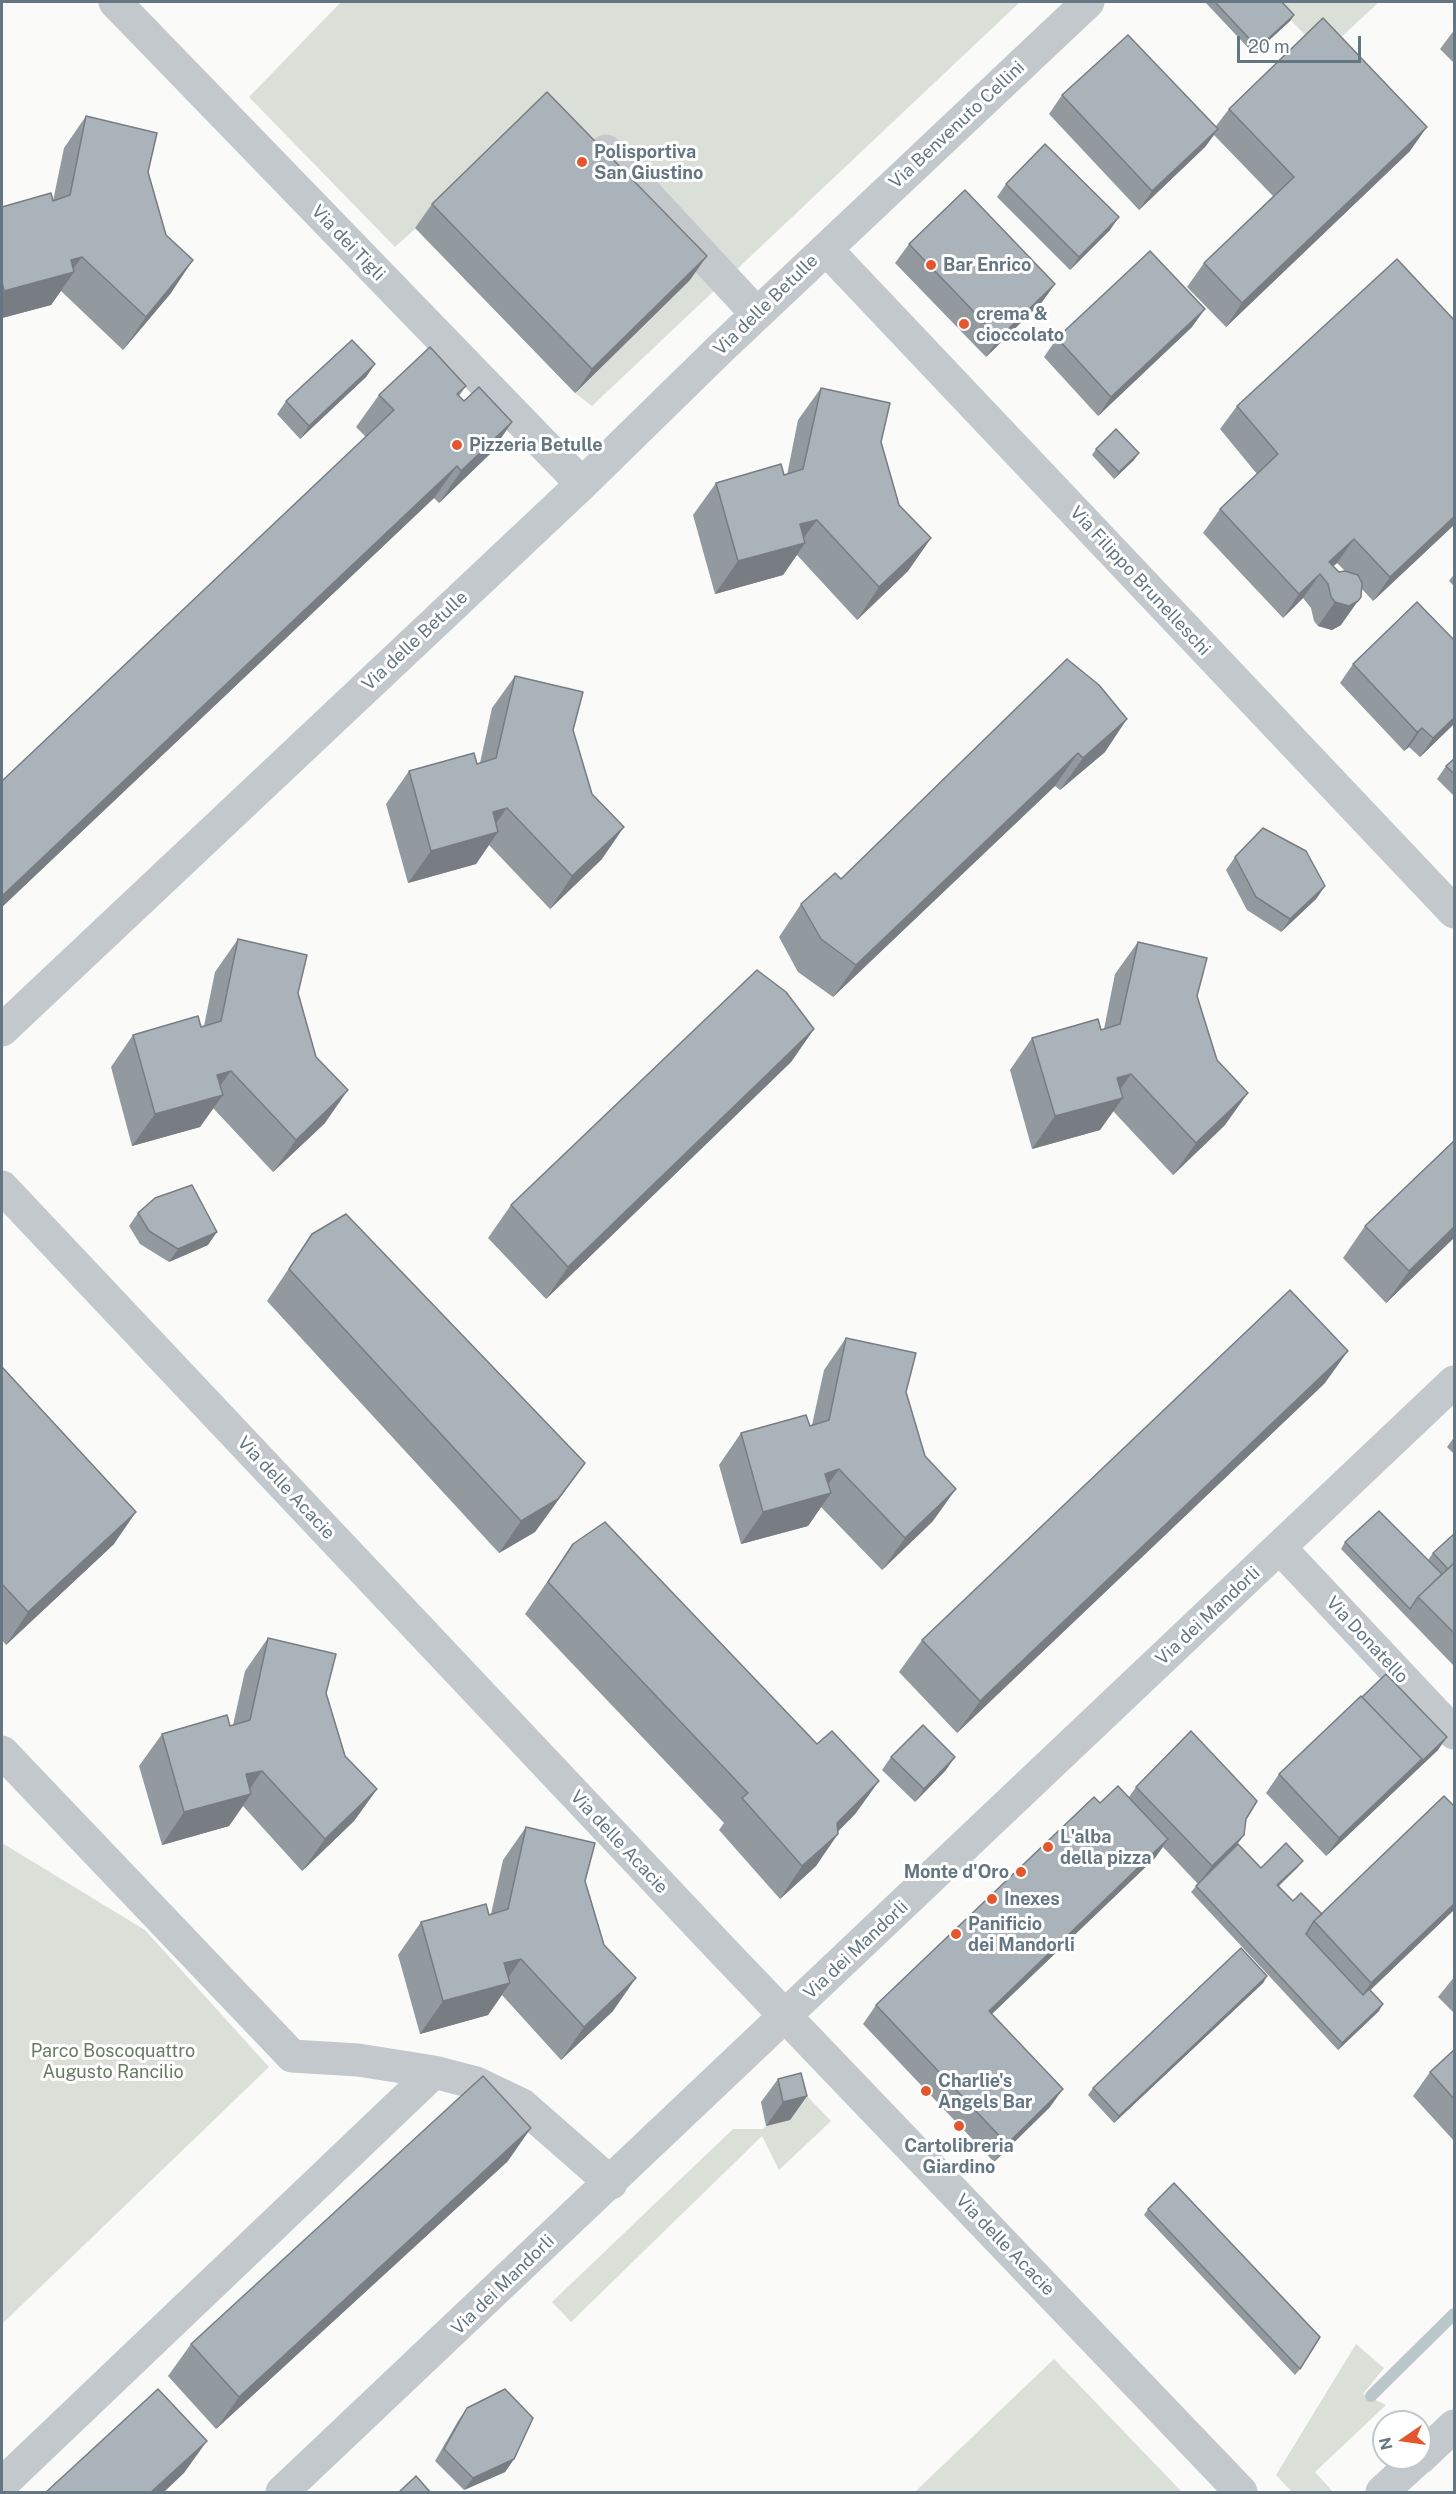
<!DOCTYPE html>
<html>
<head>
<meta charset="utf-8">
<style>
  body { margin:0 }
  #map { position:relative; width:1456px; height:2494px; overflow:hidden; background:#fafaf8; font-family:"Public Sans",sans-serif }
  canvas { display:block }
  .frame { position:absolute; inset:0; border:3px solid #657683; pointer-events:none }
  .north { position:absolute; left:1372px; top:2410px; width:60px; height:60px; box-sizing:border-box; background:#fff; border:2px solid #c1c8cd; border-radius:50%; rotate:257deg; font-size:16px; font-weight:700; line-height:24px; text-align:center; color:#657683 }
  .north::after { content:''; display:block; margin:auto; width:21px; height:27px; background:#e4572e; clip-path:polygon(50% 0,100% 100%,50% 72%,0 100%) }
  .scale { position:absolute; left:1237px; top:36px; width:124px; height:27px; box-sizing:border-box; border:3px solid #657683; border-top:0; padding-left:8px; font-size:18px; line-height:21px; white-space:nowrap; color:#657683; -webkit-text-stroke:4px #fff; paint-order:stroke }
</style>
</head>
<body>
<div id="map">
<canvas width="1456" height="2494"></canvas>
<div class="frame"></div>
<div class="north">N</div>
<div class="scale">20 m</div>
</div>
<script>
const g = document.querySelector('canvas').getContext('2d');
g.lineJoin = 'round';
function fill(path, color) { g.fillStyle = color; g.fill(path, 'evenodd'); }
const toPath = rows => new Path2D(rows.map(r => 'M' + r).join(''));
function strokePath(path, color, width, dash) { g.strokeStyle = color; g.lineWidth = width; g.lineCap = dash ? 'butt' : 'round'; g.setLineDash(dash || []); g.stroke(path); }
function drawText(font, color, halo, rows, align = 'center') {
  g.font = font + ' "Public Sans",sans-serif'; g.lineWidth = 6; g.setLineDash([]); g.textBaseline = 'middle'; g.strokeStyle = halo; g.fillStyle = color; for (const [text, x, y, turn = 0] of rows) {
    g.save(); g.translate(x, y); g.rotate((+turn || 0) * Math.PI / 180); g.textAlign = isNaN(turn) ? turn : align; if (halo) g.strokeText(text, 0, 0); g.fillText(text, 0, 0); g.restore();
  }
}
const green = toPath([
  [341,2,1020,2,592,406,575,393,416,228,395,247,249,97],
  [1274,2,1379,2,1323,54],
  [2,1843,145,1930,269,2067,2,2324],
  [806,2095,831,2121,779,2170,762,2136,571,2322,552,2302,733,2129,763,2129,766,2126,790,2120],
  [1356,2344,1384,2368,1363,2394,1386,2405,1315,2472,1333,2492,1292,2492,1276,2475],
  [1054,2359,1182,2492,915,2492,920,2487]
]);
const stream = toPath([
  [1371,2396,1454,2314]
]);
const minor = toPath([
  [115,2,582,484],
  [606,151,757,314],
  [826,249,1454,912],
  [2,1030,582,484,720,349,1088,2],
  [2,1187,723,1951,1241,2492],
  [1280,1548,1454,1733],
  [2,1752,292,2056,358,2060,434,2072,476,2083,522,2105,611,2183],
  [1420,2458,1454,2426],
  [2,2484,434,2072],
  [282,2492,1454,1382],
  [1382,2492,1419,2458]
]);
const wall = toPath([
  [1205,2,1282,2,1294,15,1290,21,1254,54],
  [1455,29,1455,64,1440,49],
  [1062,95,1216,126,1229,109,1410,151,1226,327,1187,287,1204,263,1273,196,1214,135,1205,147,1139,210,1049,114],
  [86,116,148,172,171,293,123,350,61,291,51,305,2,318,2,207,53,201,64,148],
  [1006,184,1110,230,1070,270,997,197],
  [432,204,690,280,575,393,415,228],
  [909,244,1055,284,1042,302,986,357,895,263],
  [1455,321,1455,524,1373,601,1362,589,1341,625,1332,630,1318,626,1314,621,1311,608,1303,598,1283,618,1203,533,1220,509,1257,474,1220,429,1237,406],
  [1337,563,1345,571,1339,572,1333,566],
  [1192,327,1098,416,1044,357,1057,338],
  [375,364,366,377,300,439,277,414,286,401],
  [466,386,459,396,464,401,512,422,490,454,439,503,434,498,2,907,2,781,366,437,356,427,379,395],
  [821,388,881,442,899,505,931,538,908,571,857,620,797,555,783,575,715,594,693,515,716,483,787,475,798,420],
  [1096,449,1134,460,1114,479,1092,455],
  [1455,573,1455,587,1449,581],
  [1067,659,1105,752,1060,790,1055,786,833,997,798,972,779,937,801,904,841,879],
  [1353,664,1455,723,1420,757,1409,747,1404,751,1340,683],
  [515,676,573,730,602,859,550,909,489,845,476,864,408,883,386,804,409,771,480,763,492,708],
  [1455,758,1455,797,1437,779,1446,766],
  [1235,857,1325,886,1316,899,1281,932,1247,910,1226,870],
  [238,939,298,993,325,1123,273,1172,213,1108,200,1127,132,1146,111,1067,133,1035,204,1026,215,972],
  [1138,942,1197,996,1225,1125,1173,1175,1113,1111,1100,1130,1032,1149,1010,1070,1032,1038,1104,1029,1115,974],
  [814,1029,791,1062,546,1299,488,1238,511,1205],
  [1455,1140,1455,1237,1386,1303,1343,1258,1365,1226],
  [138,1213,208,1245,169,1262,140,1244,129,1226],
  [312,1234,585,1463,535,1532,499,1553,267,1301],
  [846,1338,906,1392,933,1521,882,1570,821,1507,808,1526,741,1544,719,1465,741,1433,812,1425,824,1370],
  [2,1367,114,1544,6,1645,2,1640],
  [1325,1383,957,1733,899,1672,922,1640],
  [1455,1436,1455,1455,1447,1447],
  [1455,1533,1455,1667,1341,1549,1345,1542,1428,1560,1433,1553],
  [573,1544,856,1813,838,1831,816,1866,780,1899,719,1830,724,1823,525,1614],
  [268,1638,326,1693,345,1756,377,1789,354,1821,302,1871,243,1806,229,1826,162,1845,139,1766,162,1734,233,1725,245,1671],
  [1438,1750,1326,1856,1266,1793,1279,1774],
  [891,1757,946,1770,915,1802,882,1770],
  [1136,1787,1246,1819,1235,1847,1261,1868,1298,1867,1279,1886,1293,1901,1322,1914,1455,1807,1455,1909,1370,1990,1379,2011,1338,2050,1191,1892,1198,1884,1163,1847,1155,1858,992,2014,1050,2107,994,2162,863,2024,876,2005,1100,1803,1129,1797],
  [526,1827,585,1881,613,2011,561,2060,502,1995,488,2015,420,2034,398,1955,421,1922,491,1914,503,1860],
  [1267,1976,1263,1983,1114,2123,1088,2095,1093,2088],
  [1455,1976,1455,2014,1438,1997],
  [1455,2049,1455,2142,1413,2096,1430,2072],
  [778,2079,807,2096,790,2120,766,2126,761,2102],
  [508,2161,216,2429,168,2376,191,2344],
  [1148,2209,1300,2369,1295,2375,1144,2215],
  [467,2408,514,2459,505,2472,464,2490,435,2461,458,2421]
]);
const shadedWall = toPath([
  [1294,15,1290,21,1254,54,1258,48],
  [1427,127,1410,151,1226,327,1242,303],
  [1218,129,1205,147,1139,210,1152,191],
  [1119,217,1110,230,1070,270,1079,257],
  [707,256,690,280,575,393,592,369],
  [82,257,70,273,74,272,51,305,2,318,2,295,4,291,71,260],
  [193,260,171,293,123,350,146,317],
  [1055,284,1042,302,986,357,999,338],
  [1205,309,1192,327,1098,416,1111,397],
  [375,364,366,377,300,439,309,426],
  [512,422,490,454,439,503,461,471],
  [1139,453,1134,460,1114,479,1119,472],
  [457,466,434,498,2,907,2,896],
  [1455,516,1455,524,1373,601,1390,577],
  [817,520,799,544,805,543,783,575,715,594,738,561,800,524],
  [931,538,908,571,857,620,879,587],
  [1354,539,1337,563,1322,577,1329,562],
  [1320,574,1303,598,1283,618,1299,594],
  [1358,601,1341,625,1332,630,1318,626,1335,602],
  [1455,717,1455,723,1420,757,1433,738],
  [1127,719,1105,752,1060,790,1083,758],
  [1422,728,1409,747,1404,751,1417,732],
  [1078,753,1055,786,833,997,856,965],
  [507,808,488,834,498,832,476,864,408,883,431,851,493,812],
  [624,827,602,859,550,909,572,876],
  [1325,886,1316,899,1281,932,1290,919],
  [814,1029,791,1062,546,1299,568,1267],
  [231,1071,212,1097,223,1095,200,1127,132,1146,155,1114,217,1075],
  [1131,1074,1112,1101,1123,1098,1100,1130,1032,1149,1055,1116,1117,1078],
  [348,1090,325,1123,273,1172,296,1140],
  [1248,1093,1225,1125,1173,1175,1196,1143],
  [1455,1226,1455,1237,1386,1303,1409,1271],
  [217,1232,208,1245,169,1262,178,1249],
  [1348,1351,1325,1383,957,1733,980,1701],
  [585,1463,535,1532,499,1553,521,1521],
  [839,1469,820,1496,831,1493,808,1526,741,1544,763,1512,825,1474],
  [956,1489,933,1521,882,1570,905,1538],
  [136,1512,114,1544,6,1645,28,1612],
  [1447,1737,1438,1750,1326,1856,1339,1838,1422,1759],
  [955,1757,946,1770,915,1802,924,1789],
  [262,1771,245,1796,251,1794,229,1826,162,1845,184,1812,246,1774],
  [879,1781,856,1813,818,1852,838,1834,816,1866,780,1899,802,1866,837,1823],
  [377,1789,354,1821,302,1871,325,1839],
  [1244,1835,1231,1853,1198,1884,1212,1866],
  [1168,1839,1155,1858,976,2029,989,2011],
  [1303,1861,1298,1867,1273,1891,1277,1885],
  [1455,1903,1455,1909,1358,2002,1371,1983],
  [521,1959,504,1984,510,1983,488,2015,420,2034,443,2001,504,1963],
  [1267,1976,1263,1983,1114,2123,1119,2116],
  [636,1978,613,2011,561,2060,584,2027],
  [1383,2004,1379,2011,1338,2050,1342,2043],
  [1063,2089,1050,2107,994,2162,1007,2144],
  [807,2096,790,2120,766,2126,783,2102],
  [531,2128,508,2161,216,2429,239,2397],
  [207,2441,184,2473,163,2493,150,2493],
  [514,2459,505,2472,464,2490,473,2478]
]);
const building = toPath([
  [1215,2,1282,2,1294,15,1258,48,1215,2],
  [1323,18,1427,127,1242,303,1204,263,1294,177,1229,109,1323,18],
  [1128,35,1218,129,1152,191,1062,95,1128,35],
  [547,92,707,256,592,369,432,204,547,92],
  [86,116,157,133,148,172,166,235,193,260,146,317,82,257,71,260,74,272,4,291,2,281,2,207,51,193,53,201,70,195,86,116],
  [1045,144,1119,217,1079,257,1006,184,1045,144],
  [965,190,1055,284,999,338,909,244,965,190],
  [1150,251,1205,309,1111,397,1057,338,1150,251],
  [1397,259,1455,321,1455,516,1390,577,1354,539,1329,562,1339,572,1345,571,1358,575,1362,583,1361,597,1358,601,1349,606,1335,602,1331,597,1328,584,1320,574,1299,594,1220,509,1278,454,1237,406,1397,259],
  [352,340,375,364,309,426,286,401,352,340],
  [430,347,466,386,457,394,464,401,479,387,512,422,461,471,457,466,2,896,2,781,394,410,379,395,430,347],
  [821,388,890,403,881,442,899,505,931,538,879,587,817,520,800,524,805,543,738,561,716,483,781,464,784,475,803,469,821,388],
  [1116,429,1139,453,1119,472,1096,449,1116,429],
  [1417,602,1455,641,1455,717,1433,738,1422,728,1417,732,1353,664,1417,602],
  [1067,659,1099,685,1127,719,1083,758,1078,753,856,965,821,939,801,904,835,873,841,879,1067,659],
  [515,676,583,692,573,730,592,794,624,827,572,876,507,808,493,812,498,832,431,851,409,771,474,753,477,764,496,758,515,676],
  [1455,758,1455,775,1446,766,1455,758],
  [1263,828,1306,851,1325,886,1290,919,1256,897,1235,857,1263,828],
  [238,939,307,955,298,993,316,1057,348,1090,296,1140,231,1071,217,1075,223,1095,155,1114,133,1035,198,1016,201,1027,221,1021,238,939],
  [1138,942,1207,958,1197,996,1217,1060,1248,1093,1196,1143,1131,1074,1117,1078,1123,1098,1055,1116,1032,1038,1098,1019,1101,1030,1120,1024,1138,942],
  [757,970,786,992,814,1029,568,1267,511,1205,757,970],
  [1455,1140,1455,1226,1409,1271,1365,1226,1455,1140],
  [192,1185,217,1232,178,1249,149,1231,138,1213,155,1198,192,1185],
  [346,1214,585,1463,558,1499,521,1521,289,1269,312,1234,346,1214],
  [1290,1290,1348,1351,980,1701,922,1640,1290,1290],
  [846,1338,916,1353,906,1392,925,1456,956,1489,905,1538,839,1469,825,1474,831,1493,763,1512,741,1433,806,1415,810,1426,829,1420,846,1338],
  [2,1367,136,1512,28,1612,2,1584,2,1367],
  [1379,1511,1442,1574,1418,1597,1410,1609,1345,1542,1379,1511],
  [605,1522,817,1744,832,1731,879,1781,837,1823,838,1834,802,1866,742,1798,748,1793,548,1582,573,1544,605,1522],
  [1455,1533,1455,1566,1453,1564,1448,1569,1433,1553,1455,1533],
  [1453,1564,1455,1566,1455,1634,1418,1597,1453,1564],
  [268,1638,336,1654,326,1693,345,1756,377,1789,325,1839,262,1771,246,1774,251,1794,184,1812,162,1734,227,1715,230,1726,250,1720,268,1638],
  [1386,1674,1447,1737,1418,1765,1422,1759,1362,1697,1386,1674],
  [1361,1696,1422,1759,1339,1838,1279,1774,1361,1696],
  [923,1725,955,1757,924,1789,891,1757,923,1725],
  [1191,1731,1257,1801,1246,1819,1244,1835,1212,1866,1136,1787,1191,1731],
  [1118,1786,1168,1839,989,2011,1063,2089,1007,2144,876,2005,1094,1797,1100,1803,1118,1786],
  [1444,1796,1455,1807,1455,1903,1371,1983,1314,1921,1444,1796],
  [526,1827,595,1843,585,1881,604,1945,636,1978,584,2027,521,1959,504,1963,510,1983,443,2001,421,1922,486,1904,489,1915,508,1909,526,1827],
  [1286,1843,1303,1861,1277,1885,1293,1901,1301,1893,1322,1914,1314,1921,1306,1934,1363,1995,1369,1989,1383,2004,1342,2043,1196,1886,1238,1844,1261,1868,1286,1843],
  [1241,1948,1267,1976,1119,2116,1093,2088,1241,1948],
  [1455,2049,1455,2100,1430,2072,1455,2049],
  [801,2073,807,2096,783,2102,778,2079,801,2073],
  [483,2076,531,2128,239,2397,191,2344,483,2076],
  [1174,2183,1320,2337,1300,2369,1148,2209,1174,2183],
  [158,2389,207,2441,150,2493,45,2493,158,2389],
  [505,2389,533,2418,514,2459,473,2478,444,2449,467,2408,505,2389],
  [416,2476,431,2493,398,2493,416,2476]
]);
const markers = [
  [582,162,6,"#e4572e"],
  [931,265,6,"#e4572e"],
  [964,324,6,"#e4572e"],
  [457,445,6,"#e4572e"],
  [1048,1847,6,"#e4572e"],
  [1021,1872,6,"#e4572e"],
  [992,1899,6,"#e4572e"],
  [956,1934,6,"#e4572e"],
  [926,2091,6,"#e4572e"],
  [959,2126,6,"#e4572e"]
];
const streetNames = [
  ["Via Benvenuto Cellini",957,125,-43],
  ["Via dei Tigli",348,243,46],
  ["Via delle Betulle",766,305,-44],
  ["Via Filippo Brunelleschi",1140,581,47],
  ["Via delle Betulle",415,641,-43],
  ["Via delle Acacie",286,1488,47],
  ["Via dei Mandorli",1208,1616,-43],
  ["Via Donatello",1367,1640,47],
  ["Via delle Acacie",619,1842,47],
  ["Via dei Mandorli",856,1950,-43],
  ["Via delle Acacie",1005,2245,46],
  ["Via dei Mandorli",503,2285,-44]
];
const poiNames = [
  ["Polisportiva",594,152],
  ["San Giustino",594,173],
  ["Bar Enrico",943,265],
  ["crema &",976,314],
  ["cioccolato",976,335],
  ["Pizzeria Betulle",469,445],
  ["L'alba",1060,1837],
  ["della pizza",1060,1858],
  ["Monte d'Oro",1009,1872,"right"],
  ["Inexes",1004,1899],
  ["Panificio",968,1924],
  ["dei Mandorli",968,1945],
  ["Charlie's",938,2081],
  ["Angels Bar",938,2102],
  ["Cartolibreria",959,2146,"center"],
  ["Giardino",959,2167,"center"]
];
const parkNames = [
  ["Parco Boscoquattro",113,2051],
  ["Augusto Rancilio",113,2072]
];
fill(green, '#dadfd7');
strokePath(stream, '#bbc7cb', 12);
strokePath(minor, '#c3c8cc', 33);
fill(wall, '#929a9f');
fill(shadedWall, '#777d82');
fill(building, '#aab3b9');
strokePath(building, '#777d82', 1.5);
for (const [x, y, r, color] of markers) { const dot = new Path2D(); dot.arc(x, y, r, 0, 2 * Math.PI); g.fillStyle = color; g.fill(dot); strokePath(dot, '#fff', 2); }
drawText('18px', '#657683', '#fff', streetNames);
drawText('bold 18px', '#657683', '#fff', poiNames, 'left');
drawText('18px', '#687a64', '#fff', parkNames);
</script>
</body>
</html>
